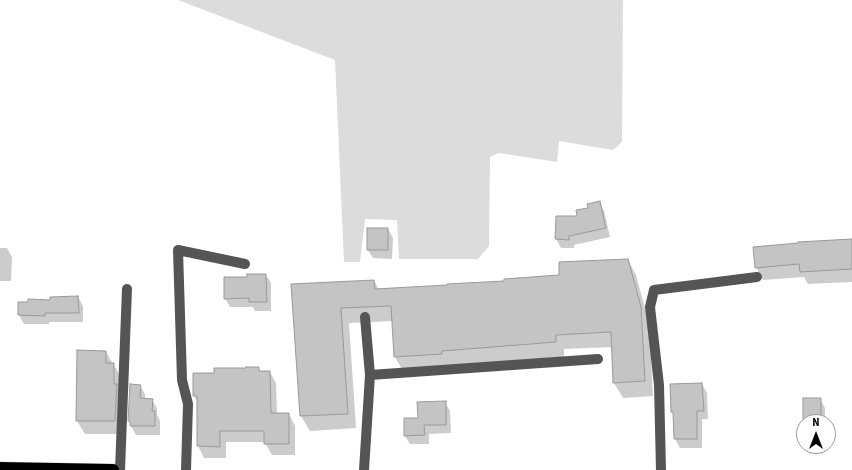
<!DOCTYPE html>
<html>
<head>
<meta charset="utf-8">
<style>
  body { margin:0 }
  #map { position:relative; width:852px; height:470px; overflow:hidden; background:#fff; font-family:"Source Sans 3",sans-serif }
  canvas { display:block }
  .north { position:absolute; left:796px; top:414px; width:40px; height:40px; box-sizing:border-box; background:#fff; border:1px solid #999; border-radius:50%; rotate:0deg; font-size:11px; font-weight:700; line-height:16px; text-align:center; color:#000 }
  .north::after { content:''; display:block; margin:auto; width:14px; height:18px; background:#000; clip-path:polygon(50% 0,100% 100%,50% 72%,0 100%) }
</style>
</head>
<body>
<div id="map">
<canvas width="852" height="470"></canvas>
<div class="north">N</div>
</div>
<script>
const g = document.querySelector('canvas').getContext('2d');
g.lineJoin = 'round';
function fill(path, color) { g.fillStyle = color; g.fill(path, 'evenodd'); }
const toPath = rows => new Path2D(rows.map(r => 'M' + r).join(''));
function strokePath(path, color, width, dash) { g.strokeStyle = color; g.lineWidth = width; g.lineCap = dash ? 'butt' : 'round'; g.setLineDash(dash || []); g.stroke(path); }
const green = toPath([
  [178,0,623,0,622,142,613,150,559,141,557,162,499,153,490,157,489,246,478,259,399,259,397,220,365,219,360,262,344,262,335,60]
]);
const shadow = toPath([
  [599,203,604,211,610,237,574,245,574,248,561,248,556,239,579,217,589,209],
  [388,229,393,238,392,259,373,258,368,250],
  [852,240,852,282,808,284,804,277,763,280,756,267],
  [0,248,7,248,12,257,11,281,0,281],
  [628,260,636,275,649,323,653,396,623,398,614,383,613,347,564,349,564,357,403,371,395,357,393,321,349,323,356,428,310,431,301,416,292,285,374,281,379,290,505,281,560,276],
  [266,275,271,283,271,311,255,311,253,307,230,307,225,298,248,278],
  [78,297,83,306,83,322,49,322,49,324,24,324,19,315,51,301],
  [106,352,121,377,122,434,85,434,77,421],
  [258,368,261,372,270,372,276,383,277,414,289,414,295,426,295,455,272,455,265,443,265,442,226,442,226,458,204,458,198,446,198,402,194,396,194,374,215,374],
  [702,384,707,393,708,419,702,419,702,448,680,448,675,439,674,416,672,412],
  [131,385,140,386,145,394,145,399,152,400,157,408,157,415,160,421,160,435,136,435,131,426,129,421],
  [804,399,820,399,825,408,825,422,804,422,804,423],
  [445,402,450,411,451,433,429,434,429,444,410,444,405,436,419,419]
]);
const building = toPath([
  [600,201,606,228,569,236,569,240,555,239,556,216,577,216,576,210,588,208,587,204,600,201],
  [367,228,388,228,388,250,367,250,367,228],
  [852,239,852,269,800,272,799,264,755,268,753,247,798,243,798,242,852,239],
  [628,259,641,307,645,381,613,383,611,332,556,335,556,342,442,351,442,354,394,357,391,306,341,308,348,414,300,416,291,284,374,280,375,289,447,285,447,284,504,281,504,279,559,275,559,262,628,259],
  [247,274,266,274,267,302,249,302,249,298,224,299,224,277,247,277,247,274],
  [78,296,79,313,45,313,45,316,18,315,18,302,28,302,28,299,50,300,50,297,78,296],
  [77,350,106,351,106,363,114,363,114,384,117,384,115,421,76,421,77,350],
  [246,367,259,367,259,371,270,371,271,413,289,413,289,444,264,444,264,431,220,431,220,447,197,446,197,396,193,396,193,373,214,373,214,368,246,368,246,367],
  [702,383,704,411,697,411,697,439,674,439,673,412,671,412,670,384,702,383],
  [130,384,141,385,140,398,153,399,152,411,155,411,155,426,130,426,130,421,128,421,130,384],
  [803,398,821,398,821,422,803,422,803,398],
  [446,401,446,425,424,425,425,435,404,436,404,418,418,418,417,402,446,401]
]);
const minor = toPath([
  [365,317,370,375],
  [120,470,127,289],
  [186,470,188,404,182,380,178,250,245,264],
  [364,470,370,375,598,359],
  [661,470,659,385,650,307,654,290,757,277]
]);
const highway = toPath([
  [0,468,113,470]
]);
fill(green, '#dcdcdc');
fill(shadow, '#0003');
fill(building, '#c4c4c4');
strokePath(building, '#999', 1);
strokePath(highway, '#dbdbdb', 13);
strokePath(minor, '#555', 10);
strokePath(highway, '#000', 12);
</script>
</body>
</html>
